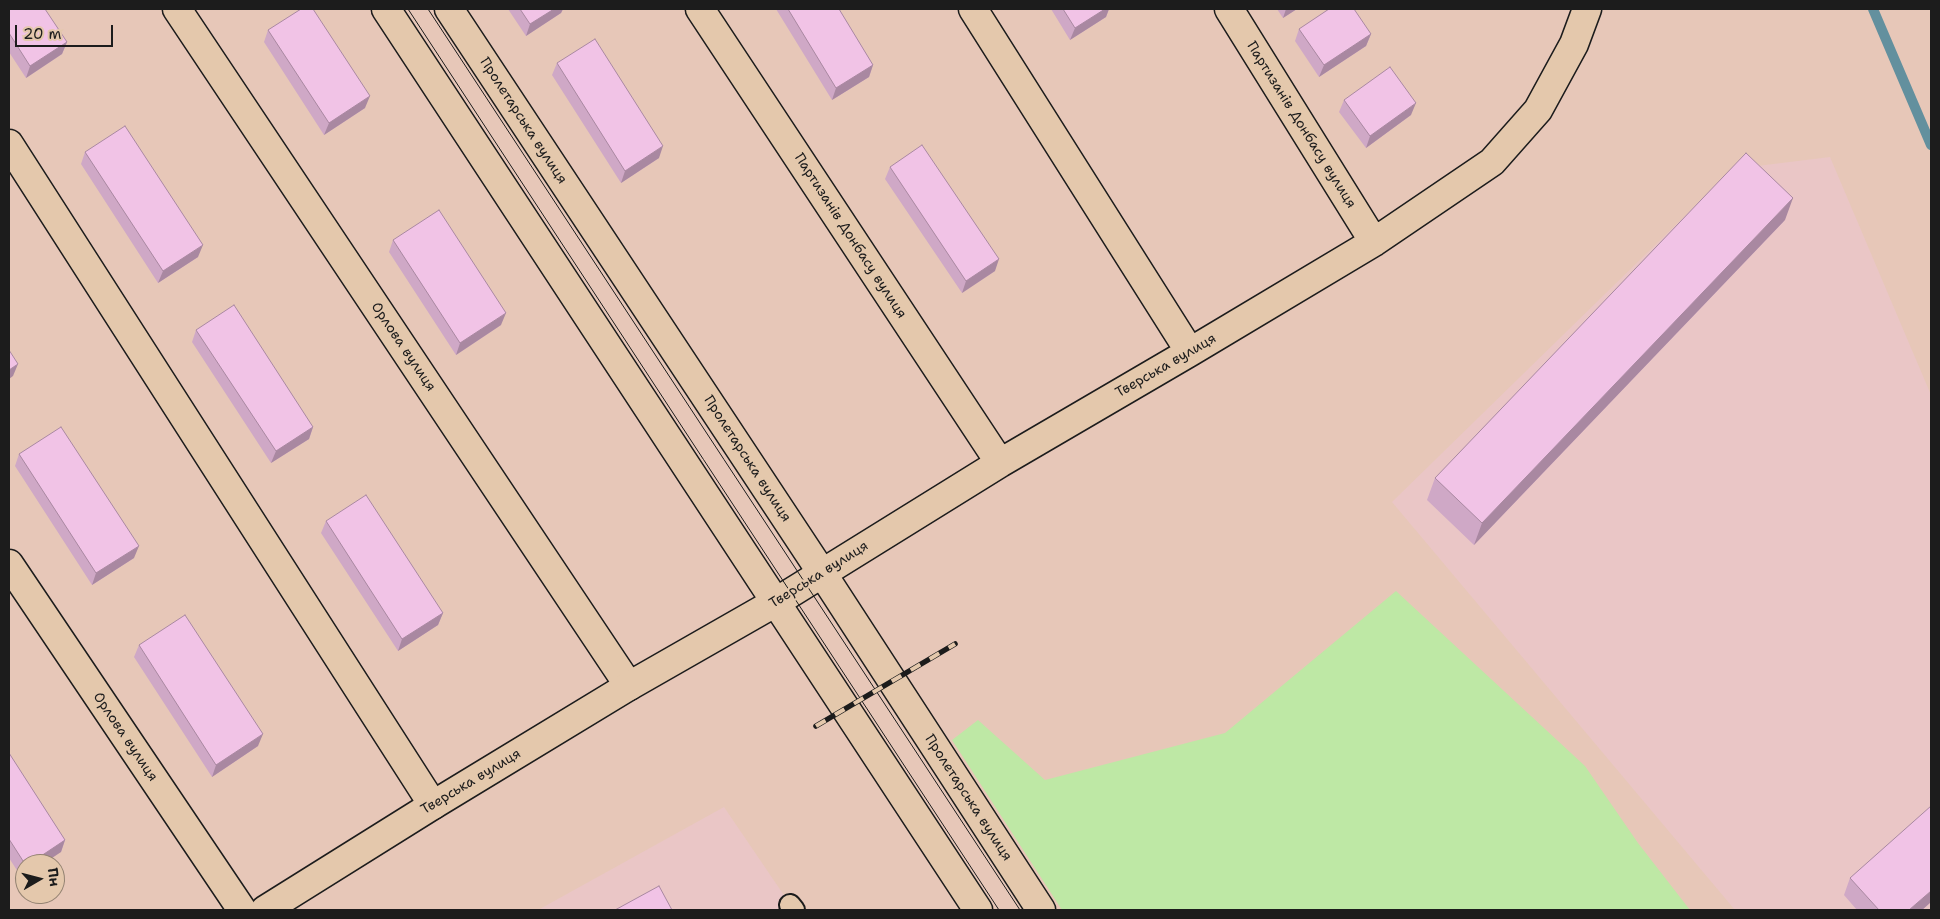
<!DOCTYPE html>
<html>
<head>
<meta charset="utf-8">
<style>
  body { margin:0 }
  #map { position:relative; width:1940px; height:919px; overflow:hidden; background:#e7c7b8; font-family:"Shantell Sans",sans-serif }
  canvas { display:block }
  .frame { position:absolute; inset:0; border:10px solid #1c1c1c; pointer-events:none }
  .north { position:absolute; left:15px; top:854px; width:50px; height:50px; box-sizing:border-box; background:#e4c8ac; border:1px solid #948372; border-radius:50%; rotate:82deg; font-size:14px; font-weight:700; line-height:20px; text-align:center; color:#1c1c1c }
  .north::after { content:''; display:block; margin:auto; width:18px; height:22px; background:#1c1c1c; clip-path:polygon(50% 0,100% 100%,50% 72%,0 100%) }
  .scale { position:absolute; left:15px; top:25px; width:98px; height:22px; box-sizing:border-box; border:2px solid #1c1c1c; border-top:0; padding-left:6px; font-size:15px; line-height:18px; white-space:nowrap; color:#1c1c1c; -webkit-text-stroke:4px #e4c8ac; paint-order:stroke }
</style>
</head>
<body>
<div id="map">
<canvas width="1940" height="919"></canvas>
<div class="frame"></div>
<div class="north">Пн</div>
<div class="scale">20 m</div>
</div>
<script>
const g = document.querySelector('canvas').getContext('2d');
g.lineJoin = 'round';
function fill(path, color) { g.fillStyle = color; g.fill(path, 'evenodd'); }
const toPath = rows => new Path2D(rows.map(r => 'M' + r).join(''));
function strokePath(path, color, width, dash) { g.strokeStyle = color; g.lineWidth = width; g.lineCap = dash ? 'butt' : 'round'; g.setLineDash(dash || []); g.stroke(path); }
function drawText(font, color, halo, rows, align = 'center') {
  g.font = font + ' "Shantell Sans",sans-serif'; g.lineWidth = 4.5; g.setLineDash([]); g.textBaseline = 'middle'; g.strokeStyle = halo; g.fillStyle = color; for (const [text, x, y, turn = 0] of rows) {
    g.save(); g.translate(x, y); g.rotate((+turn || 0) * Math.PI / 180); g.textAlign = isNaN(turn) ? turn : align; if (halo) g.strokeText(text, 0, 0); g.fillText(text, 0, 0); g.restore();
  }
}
const built = toPath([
  [1830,157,1931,395,1931,910,1735,910,1392,502,1733,169],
  [724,807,794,910,538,910]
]);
const green = toPath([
  [1396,591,1585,766,1638,843,1690,910,1062,910,952,740,978,720,1045,780,1225,733]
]);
const stream = toPath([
  [1873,9,1931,145]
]);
const lane = toPath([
  [790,905,794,910]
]);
const street = toPath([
  [177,9,629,686],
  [700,9,1000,463],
  [973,9,1190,352],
  [1229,9,1374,242],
  [9,144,433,805],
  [9,564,242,910],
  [776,602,1000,463,1190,352,1374,242,1492,162,1538,110,1574,44,1587,9]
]);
const secondary = toPath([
  [386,9,978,910],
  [449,9,822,573,1041,910],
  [265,910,433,805,629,686,776,602]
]);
const tram = toPath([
  [408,9,999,910],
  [428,9,1020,910]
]);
const rail = toPath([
  [816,726,955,644]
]);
const wall = toPath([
  [9,9,67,42,62,54,26,78,9,52],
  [508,9,563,9,561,13,526,36],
  [776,9,839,9,873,65,869,77,832,100],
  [1051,9,1109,9,1106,17,1070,40],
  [1277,9,1297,9,1283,18],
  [1299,29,1371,34,1366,46,1319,77,1295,41],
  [268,30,365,108,324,135,264,42],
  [557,63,659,158,621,183,552,75],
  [1344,100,1411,115,1366,148,1339,112],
  [85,152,198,257,158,283,81,164],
  [890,167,995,271,962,293,885,179],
  [1785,220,1474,545,1427,500,1435,478],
  [393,240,501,325,456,355,389,252],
  [196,330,313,427,309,439,271,463,192,342],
  [19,454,134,558,92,585,15,466],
  [326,521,443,613,438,625,398,651,321,533],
  [139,645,258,746,212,777,134,657],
  [9,753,65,840,61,852,25,864,25,876,22,878,9,858],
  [1850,878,1931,902,1922,910,1857,910,1844,895]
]);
const shadedWall = toPath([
  [554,9,563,9,561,13,526,36,530,24],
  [1105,9,1109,9,1106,17,1070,40,1075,28],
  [1286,9,1297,9,1283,18],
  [1371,34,1366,46,1319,77,1324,65],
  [67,42,62,54,26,78,30,66],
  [873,65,869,77,832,100,836,88],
  [370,96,365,108,324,135,329,123],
  [1416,103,1411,115,1366,148,1370,136],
  [663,146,659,158,621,183,625,171],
  [1793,198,1785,220,1474,545,1482,523],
  [203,245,198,257,158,283,163,271],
  [999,259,995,271,962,293,966,281],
  [506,313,501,325,456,355,460,343],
  [18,364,13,376,9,379,9,370],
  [313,427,309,439,271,463,276,451],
  [139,546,134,558,92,585,96,573],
  [443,613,438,625,398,651,402,639],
  [263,734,258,746,212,777,216,765],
  [65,840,61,852,43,864,29,864],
  [25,869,25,876,22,878],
  [1931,891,1931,902,1922,910,1909,910]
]);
const building = toPath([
  [9,9,45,9,67,42,30,66,9,33,9,9],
  [301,9,313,9,370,96,329,123,268,30,301,9],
  [520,9,554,9,530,24,520,9],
  [788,9,839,9,873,65,836,88,788,9],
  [1063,9,1105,9,1075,28,1063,9],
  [1329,9,1354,9,1371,34,1324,65,1299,29,1329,9],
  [595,39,663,146,625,171,557,63,595,39],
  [1390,67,1416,103,1370,136,1344,100,1390,67],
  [125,126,203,245,163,271,85,152,125,126],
  [922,145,999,259,966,281,890,167,922,145],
  [1746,153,1793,198,1482,523,1435,478,1746,153],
  [439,210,506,313,460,343,393,240,439,210],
  [234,305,313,427,276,451,196,330,234,305],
  [9,350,18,364,9,370,9,350],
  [61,427,139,546,96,573,19,454,61,427],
  [366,495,443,613,402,639,326,521,366,495],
  [185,615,263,734,216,765,139,645,185,615],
  [9,753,65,840,29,864,25,864,9,839,9,753],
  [1931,806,1931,891,1909,910,1879,910,1850,878,1931,806],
  [659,886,672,910,615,910,659,886]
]);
const streetNames = [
  ["Пролетарська вулиця",523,121,57],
  ["Партизанів Донбасу вулиця",1301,125,58],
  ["Партизанів Донбасу вулиця",850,236,57],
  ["Орлова вулиця",403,347,56],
  ["Тверська вулиця",1166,366,-30],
  ["Пролетарська вулиця",747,459,57],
  ["Тверська вулиця",819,575,-32],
  ["Орлова вулиця",125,737,56],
  ["Тверська вулиця",471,782,-31],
  ["Пролетарська вулиця",968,798,57]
];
fill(built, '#eac6c6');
fill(green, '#bee8a5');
strokePath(stream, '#63909e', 10);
strokePath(lane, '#1c1c1c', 24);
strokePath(street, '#1c1c1c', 31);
strokePath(secondary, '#1c1c1c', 31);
strokePath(lane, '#e4c8ac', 20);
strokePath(street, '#e4c8ac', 28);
strokePath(secondary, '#e4c8ac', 28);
strokePath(tram, '#1c1c1c', 1);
strokePath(rail, '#1c1c1c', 5.5);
strokePath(rail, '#e4c8ac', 4, [11]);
fill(wall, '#cfa8c6');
fill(shadedWall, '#a988a1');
fill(building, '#f1c3e6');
strokePath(building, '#a988a1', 1);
drawText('14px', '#1c1c1c', '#e4c8ac', streetNames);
</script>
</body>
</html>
